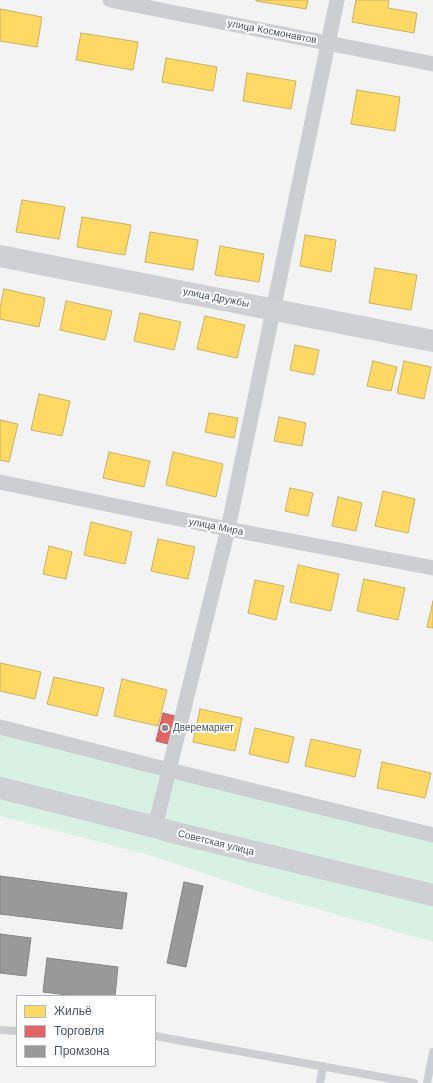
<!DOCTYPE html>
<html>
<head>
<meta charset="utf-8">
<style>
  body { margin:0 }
  #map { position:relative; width:433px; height:1083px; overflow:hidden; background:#f3f3f3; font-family:Arial,sans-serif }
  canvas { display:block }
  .legend { position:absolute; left:16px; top:995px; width:140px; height:72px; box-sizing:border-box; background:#fff; border:1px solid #b6bbbf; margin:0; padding:5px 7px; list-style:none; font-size:12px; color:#49545f }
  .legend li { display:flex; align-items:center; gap:8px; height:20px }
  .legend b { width:20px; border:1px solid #b6bbbf }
</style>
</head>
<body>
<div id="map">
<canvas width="433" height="1083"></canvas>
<ul class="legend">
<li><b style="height:11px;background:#ffd966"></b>Жильё</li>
<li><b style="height:11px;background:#e06666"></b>Торговля</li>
<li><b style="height:11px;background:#999"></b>Промзона</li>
</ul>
</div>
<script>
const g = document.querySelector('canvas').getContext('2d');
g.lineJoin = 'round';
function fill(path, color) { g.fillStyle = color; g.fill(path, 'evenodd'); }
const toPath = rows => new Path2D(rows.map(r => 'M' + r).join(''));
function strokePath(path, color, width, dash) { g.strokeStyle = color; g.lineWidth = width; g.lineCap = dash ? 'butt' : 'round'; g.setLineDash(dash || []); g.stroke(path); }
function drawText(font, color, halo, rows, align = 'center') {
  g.font = font + ' Arial,sans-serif'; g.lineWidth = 4; g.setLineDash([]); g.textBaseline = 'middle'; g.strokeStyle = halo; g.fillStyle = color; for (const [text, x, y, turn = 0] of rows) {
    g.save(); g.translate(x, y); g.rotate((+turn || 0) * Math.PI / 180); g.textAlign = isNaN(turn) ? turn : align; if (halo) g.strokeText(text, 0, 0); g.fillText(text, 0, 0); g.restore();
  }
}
const green = toPath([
  [0,731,163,772,152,821,0,784],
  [173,774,433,838,433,891,159,825],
  [0,792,433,900,433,942,276,897,149,855,0,816]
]);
const homes = toPath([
  [256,0,308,0,306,9,256,1,256,0],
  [356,0,389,0,388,8,417,13,414,33,352,22,356,0],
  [0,9,42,17,37,47,0,41,0,9],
  [81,33,138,42,133,70,76,60,81,33],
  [166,58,217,67,213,91,162,82,166,58],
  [247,73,296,81,291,109,243,101,247,73],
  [357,90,400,97,395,131,351,124,357,90],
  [22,200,65,207,59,239,16,232,22,200],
  [82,217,131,225,125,255,77,247,82,217],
  [150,232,198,240,193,270,145,262,150,232],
  [305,235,336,240,331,272,300,266,305,235],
  [220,246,264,254,259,282,215,275,220,246],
  [375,268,417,275,411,310,369,303,375,268],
  [4,289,45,298,39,327,0,319,0,307,4,289],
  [66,301,112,311,105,340,60,330,66,301],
  [140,313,181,322,174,350,134,341,140,313],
  [205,316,245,325,237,358,197,349,205,316],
  [295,345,319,350,314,375,290,370,295,345],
  [373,361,397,367,391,391,367,386,373,361],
  [404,361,431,367,424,399,397,393,404,361],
  [39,394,70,401,62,436,31,430,39,394],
  [209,413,238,418,234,438,205,432,209,413],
  [279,417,306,423,302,446,274,441,279,417],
  [0,420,18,424,9,462,0,460,0,420],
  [109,452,150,461,144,487,103,478,109,452],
  [173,452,223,464,216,497,166,485,173,452],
  [290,488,313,493,308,516,285,511,290,488],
  [383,491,415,499,408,533,375,526,383,491],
  [338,497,362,503,356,531,332,526,338,497],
  [91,522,132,532,125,564,84,555,91,522],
  [158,539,195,547,188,579,151,571,158,539],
  [49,546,72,552,66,579,43,574,49,546],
  [298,565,339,574,331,611,290,602,298,565],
  [364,579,405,588,398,620,357,611,364,579],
  [255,580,284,586,276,620,248,613,255,580],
  [433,601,433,628,427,627,433,601],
  [0,663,41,672,35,699,0,691,0,663],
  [54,677,104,688,97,716,47,704,54,677],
  [122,679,167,690,158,726,114,716,122,679],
  [200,709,242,718,235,751,193,742,200,709],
  [255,728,294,737,288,763,249,754,255,728],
  [311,739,361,750,355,777,305,766,311,739],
  [382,762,431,773,425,798,377,788,382,762]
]);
const shops = toPath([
  [163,713,175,716,168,744,156,741,163,713]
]);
const industry = toPath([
  [0,876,127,893,122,929,0,914,0,876],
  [184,882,203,886,186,967,167,963,184,882],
  [0,934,31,938,26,976,0,973,0,934],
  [47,958,118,967,115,996,76,996,43,992,47,958]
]);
const lane = toPath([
  [0,1030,17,1031],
  [155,1036,414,1083],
  [320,1083,323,1066],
  [427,1083,433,1052]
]);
const street = toPath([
  [110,0,433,64],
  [0,482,228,529,433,568],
  [0,727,169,770,433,835],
  [155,827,228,529,337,0]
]);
const secondary = toPath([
  [0,256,433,341],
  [0,788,155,827,168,831,433,895]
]);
const markers = [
  [165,728,4,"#848c93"]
];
const streetNames = [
  ["улица Космонавтов",272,32,11],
  ["улица Дружбы",216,298,11],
  ["улица Мира",216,527,11],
  ["Советская улица",216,843,14]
];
const poiNames = [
  ["Дверемаркет",173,728]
];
fill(green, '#d8f1e2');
fill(homes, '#ffd966');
strokePath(homes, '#c8b164', 1);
fill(shops, '#e06666');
strokePath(shops, '#b36164', 1);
fill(industry, '#999');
strokePath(industry, '#818488', 1);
strokePath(lane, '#ccced1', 8);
strokePath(street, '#ccced1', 15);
strokePath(secondary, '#ced0d3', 22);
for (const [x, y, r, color] of markers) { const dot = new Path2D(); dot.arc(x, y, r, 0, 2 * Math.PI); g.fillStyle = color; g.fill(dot); strokePath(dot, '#fff', 1.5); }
drawText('10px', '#49545f', '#fff', streetNames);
drawText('10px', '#49545f', '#fff', poiNames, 'left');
</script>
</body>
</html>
